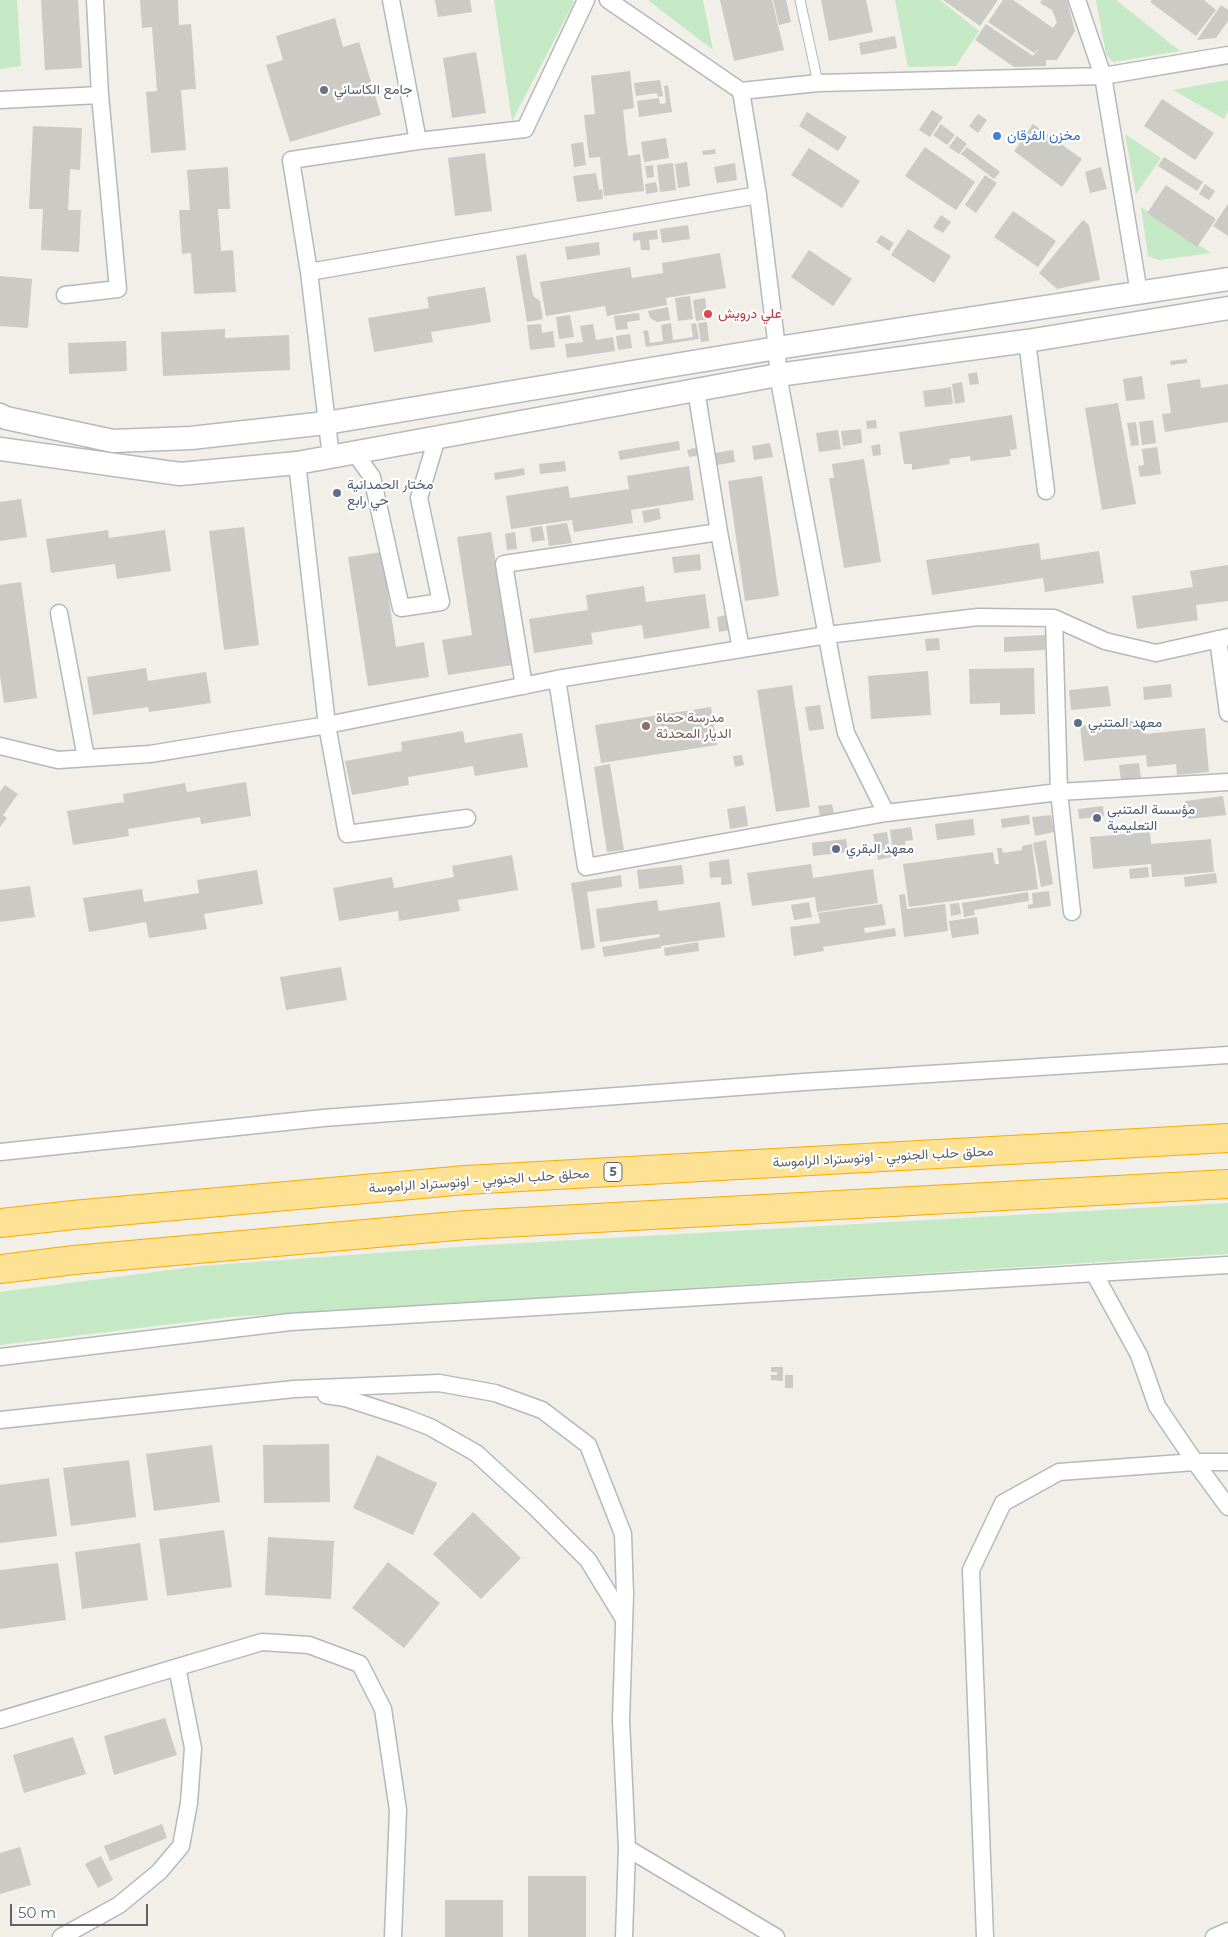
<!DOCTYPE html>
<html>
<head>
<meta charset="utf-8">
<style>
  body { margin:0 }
  #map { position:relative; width:1228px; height:1937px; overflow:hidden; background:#f1efe8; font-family:Montserrat,sans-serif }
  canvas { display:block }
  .scale { position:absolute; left:10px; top:1904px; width:138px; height:22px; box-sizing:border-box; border:2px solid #5f6368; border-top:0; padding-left:6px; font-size:15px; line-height:18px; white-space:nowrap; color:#5f6368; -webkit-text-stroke:4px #fff; paint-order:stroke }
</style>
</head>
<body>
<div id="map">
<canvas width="1228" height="1937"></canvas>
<div class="scale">50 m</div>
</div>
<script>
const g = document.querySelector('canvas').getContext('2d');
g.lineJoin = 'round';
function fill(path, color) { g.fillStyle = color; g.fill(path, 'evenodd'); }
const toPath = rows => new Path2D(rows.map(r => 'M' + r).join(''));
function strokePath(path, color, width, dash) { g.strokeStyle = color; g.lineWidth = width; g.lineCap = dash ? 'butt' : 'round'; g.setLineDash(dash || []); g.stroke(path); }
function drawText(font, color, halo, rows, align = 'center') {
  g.font = font + ' Montserrat,Vazirmatn,sans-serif'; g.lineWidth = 4.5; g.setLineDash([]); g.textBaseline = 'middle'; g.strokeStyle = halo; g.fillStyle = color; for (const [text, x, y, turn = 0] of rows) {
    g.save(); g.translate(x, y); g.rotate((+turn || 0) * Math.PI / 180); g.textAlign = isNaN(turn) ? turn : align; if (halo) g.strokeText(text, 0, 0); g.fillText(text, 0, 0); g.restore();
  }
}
const green = toPath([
  [0,0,17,0,21,66,0,69],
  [494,0,572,0,574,2,512,121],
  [648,0,703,0,713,50],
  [895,0,940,0,979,31,956,66,908,67],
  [1096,0,1116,0,1180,51,1113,62,1106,54],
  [1228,80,1228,111,1224,119,1173,90],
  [1125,134,1161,158,1136,194],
  [1141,207,1211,253,1159,260,1148,256],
  [1228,1203,1228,1254,230,1317,0,1345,0,1292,201,1266,486,1245]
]);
const building = toPath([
  [41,0,78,0,82,68,45,70],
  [140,0,178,0,179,25,191,24,196,89,181,90,186,150,151,153,146,92,157,91,152,27,142,28],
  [435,0,470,0,472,12,438,17],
  [720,0,772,0,784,50,734,61],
  [773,0,786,0,791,22,779,25],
  [821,0,866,0,873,32,829,41],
  [943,0,998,0,980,26],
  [1003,0,1013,0,1053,28,1057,22,1052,10,1040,3,1042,0,1067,0,1075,31,1057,60,1046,60,1046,66,1014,67,975,40,986,24,1033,56,1040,47,1034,53,988,22],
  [1152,0,1204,0,1216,10,1196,36,1150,2],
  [1221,5,1228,10,1228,21,1216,38,1197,40],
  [335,18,343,47,359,42,381,115,290,142,266,65,283,60,276,36],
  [895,36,897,48,861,55,859,43],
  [476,52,486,113,452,118,443,58],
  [630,71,634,108,623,110,628,156,640,154,644,191,604,196,600,157,589,158,584,115,595,114,591,76],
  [660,80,663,96,658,97,657,93,636,96,634,83],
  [668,85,672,112,639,117,637,101,659,98,660,104,666,103,664,86],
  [1162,99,1214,133,1195,160,1144,126],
  [932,110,943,117,930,137,919,130],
  [807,112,847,137,838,151,799,126],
  [978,114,987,120,978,133,969,126],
  [941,124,955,135,947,145,933,135],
  [1033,124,1082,159,1062,187,1014,151],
  [33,126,82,128,80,170,70,169,68,210,81,210,79,252,41,250,43,209,29,209],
  [957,136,967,144,959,154,949,147],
  [666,138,669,158,644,162,641,142],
  [583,142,586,165,574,167,571,144],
  [925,147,975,182,956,210,905,176],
  [967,147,1000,172,994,179,961,154],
  [809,148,860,181,842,208,791,175],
  [715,149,716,154,703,155,702,151],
  [485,153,492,211,455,216,448,158],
  [1164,157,1203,182,1197,191,1158,166],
  [687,162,690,186,678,188,675,164],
  [673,163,676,190,660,192,657,165],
  [735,163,737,180,717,183,714,167],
  [653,165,654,177,647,178,645,166],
  [228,167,230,209,218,209,221,251,233,250,236,292,194,294,191,253,182,254,179,210,190,210,187,170],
  [1101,167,1107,189,1090,193,1085,172],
  [596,173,599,190,602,189,603,199,577,202,573,176],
  [985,175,997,183,976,213,965,205],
  [656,182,658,192,646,194,645,184],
  [1205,184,1215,191,1209,200,1199,194],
  [1166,185,1216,219,1197,247,1147,213],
  [1228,204,1228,236,1213,226],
  [1013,211,1056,241,1038,267,994,237],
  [941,215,951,222,943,233,933,227],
  [1083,220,1089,225,1100,280,1057,289,1039,273],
  [688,225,690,239,662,243,660,229],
  [908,229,951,256,934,283,891,255],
  [657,230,658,239,649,240,650,250,641,250,640,240,633,241,633,233],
  [881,235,894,243,889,251,876,242],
  [599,242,600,255,567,260,565,247],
  [809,250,852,279,833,306,791,277],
  [720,253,726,288,666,298,667,305,607,316,605,306,546,316,540,282,630,267,632,278,663,273,662,263],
  [526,254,533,296,540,301,543,319,527,322,516,256],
  [0,276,32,279,28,328,0,326],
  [485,287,491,322,431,332,433,342,374,352,368,318,429,308,427,297],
  [690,296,693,319,678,321,675,298],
  [705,298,708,319,696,321,693,300],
  [668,307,670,320,657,322,650,318,648,311],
  [639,313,640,320,627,322,628,329,616,330,614,316],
  [570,315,574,337,559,339,556,317],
  [707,322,709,341,701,342,698,323],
  [671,323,673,340,693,337,691,324,696,323,699,339,646,347,643,331,648,330,650,343,663,341,661,325],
  [541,324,542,333,553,331,555,347,530,350,527,325],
  [593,324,596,340,613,337,615,351,567,358,565,344,583,342,580,326],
  [225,329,225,338,289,335,290,370,163,376,161,332],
  [630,334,632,348,618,350,616,336],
  [126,341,127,371,69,374,68,343],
  [1187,359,1187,363,1171,365,1170,361],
  [977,372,979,384,970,385,968,374],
  [1142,376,1145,399,1126,401,1123,379],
  [1200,379,1201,388,1228,384,1228,422,1165,432,1162,414,1171,413,1167,384],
  [962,382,965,402,955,404,952,384],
  [951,387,953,404,925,407,923,391],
  [1118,403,1136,504,1102,510,1085,408],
  [1012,415,1017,449,1010,450,1011,456,971,461,970,456,949,459,950,464,912,470,912,464,904,464,899,432],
  [876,420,877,428,867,429,866,421],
  [1153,420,1156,443,1142,445,1139,422],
  [1136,422,1139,445,1131,446,1127,423],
  [861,429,862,443,843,446,841,431],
  [838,430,841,449,819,452,816,433],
  [679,441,680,450,620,460,618,451],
  [770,443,773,457,754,460,752,446],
  [880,444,881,455,873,456,871,446],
  [698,447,700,455,689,457,687,450],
  [1157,447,1161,474,1140,477,1138,466,1144,465,1142,449],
  [733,450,735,462,717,465,715,453],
  [864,459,881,562,844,568,829,478,834,478,832,464],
  [565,461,566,471,540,474,539,464],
  [689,466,694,500,631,510,633,523,574,532,572,520,511,529,506,496,568,486,570,498,629,489,627,476],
  [524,468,525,475,495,480,494,473],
  [762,476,779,596,745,601,728,481],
  [21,499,27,537,0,541,0,502],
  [659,508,661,519,644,523,642,511],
  [567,523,572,543,549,546,546,526],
  [542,526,545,540,532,542,530,528],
  [244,527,259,645,224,650,209,531],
  [108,530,109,538,165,530,171,571,117,579,115,564,51,573,46,539],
  [491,532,512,665,448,675,442,640,472,635,457,537],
  [515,532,517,549,507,550,505,534],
  [1039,543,1041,560,1099,551,1104,583,1045,592,1043,578,932,595,926,560],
  [382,552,396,647,424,642,429,677,368,686,348,557],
  [700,554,701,570,674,573,672,557],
  [1228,565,1228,601,1196,605,1198,620,1137,629,1132,596,1193,587,1190,571],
  [21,582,37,698,4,703,0,675,0,585],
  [644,586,646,602,705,594,710,628,644,639,642,625,591,633,593,644,534,653,529,619,588,610,586,595],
  [727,615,730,630,719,632,717,617],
  [1045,635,1045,650,1004,652,1004,637],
  [939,638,940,650,926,651,925,639],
  [146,668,148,681,206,672,211,703,149,712,148,707,93,715,87,677],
  [1034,668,1035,714,1000,715,1000,703,970,704,969,669],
  [928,671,931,715,871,719,868,676],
  [1171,684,1172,697,1144,700,1143,687],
  [792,685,810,807,776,812,757,690],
  [1108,686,1111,706,1071,710,1069,690],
  [820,705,824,729,809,731,805,707],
  [711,707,717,745,601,763,595,725],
  [1144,720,1145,734,1205,728,1209,772,1177,775,1176,764,1147,767,1146,755,1084,761,1080,726],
  [463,731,465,743,522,733,528,767,475,776,473,766,408,777,409,785,352,795,345,761,402,751,401,742],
  [742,755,744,765,735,767,733,756],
  [1139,763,1141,778,1121,781,1119,765],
  [610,764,624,850,607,852,594,767],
  [246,782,251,816,201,824,200,817,128,829,129,836,73,845,67,811,124,802,123,794,185,783,187,792],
  [5,785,18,794,3,815,7,818,0,827,0,792],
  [1223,796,1226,815,1188,819,1185,801],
  [832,804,834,814,820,816,818,806],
  [745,806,748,826,730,829,727,809],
  [1103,806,1104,816,1079,819,1078,809],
  [1029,815,1030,824,1002,828,1001,819],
  [1051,815,1054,832,1035,836,1032,817],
  [973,819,975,835,937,840,935,824],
  [911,827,913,840,905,841,905,845,895,846,896,858,894,858,890,830],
  [887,832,891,857,878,860,873,834],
  [1150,832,1151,844,1211,839,1214,872,1152,877,1151,864,1093,869,1090,837],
  [846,839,848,852,813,856,812,843],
  [1046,840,1053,884,1041,887,1033,843],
  [1032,844,1038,889,909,907,903,864,993,852,995,864,999,864,997,848,1002,848,1003,853,1022,850,1022,846],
  [512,855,518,890,458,900,460,911,399,921,398,911,339,921,333,888,392,877,394,888,454,877,452,866],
  [729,859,732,884,721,885,721,877,710,878,709,862],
  [811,864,813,878,873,869,878,903,817,912,815,897,752,906,747,873],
  [682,865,684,884,639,889,637,870],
  [1148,867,1149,877,1130,879,1129,869],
  [257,870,263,904,204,914,207,929,149,938,146,922,89,932,83,898,142,889,144,902,199,893,197,880],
  [1216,873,1217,883,1185,887,1184,877],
  [621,875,622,887,587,892,595,948,581,950,571,883],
  [30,886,35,917,0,922,0,890],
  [1049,891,1051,906,1028,909,1028,905,1033,904,1032,893],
  [1028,892,1029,901,974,910,975,915,964,917,962,903],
  [905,894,907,909,945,904,948,931,904,937,899,895],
  [657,900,659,911,720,902,725,937,661,946,661,948,604,957,602,947,660,937,659,934,600,942,596,909],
  [809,902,812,917,794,920,791,905],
  [959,903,961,914,951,916,950,904],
  [882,904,886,925,864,928,865,933,895,928,896,936,823,947,824,951,794,956,790,927,820,923,818,913],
  [977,917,979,934,952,938,949,921],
  [698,942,699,951,665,956,664,948],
  [341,967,347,1000,286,1010,280,977],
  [771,1367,783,1367,783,1381,771,1380,771,1375,777,1375,777,1372,771,1372],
  [785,1375,793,1375,793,1388,785,1388],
  [329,1444,330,1502,264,1503,263,1445],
  [212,1445,220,1502,154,1511,146,1454],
  [377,1455,437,1483,413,1535,353,1508],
  [129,1460,136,1517,71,1526,63,1468],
  [49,1478,57,1536,0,1543,0,1485],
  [473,1512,521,1558,481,1599,433,1554],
  [224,1530,232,1587,167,1596,159,1539],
  [268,1537,334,1541,331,1599,265,1595],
  [140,1543,148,1600,82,1609,75,1552],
  [388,1562,440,1603,404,1648,352,1608],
  [58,1563,66,1620,0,1629,0,1570],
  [165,1718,177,1755,114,1775,104,1736],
  [73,1737,86,1774,24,1793,13,1755],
  [162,1824,167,1838,110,1861,104,1846],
  [20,1847,31,1885,0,1894,0,1853],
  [101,1856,113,1880,98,1888,85,1864],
  [528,1876,586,1876,586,1937,528,1937],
  [445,1900,503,1900,503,1937,445,1937]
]);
const lane = toPath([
  [800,0,818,83]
]);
const street = toPath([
  [391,0,418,141],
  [608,0,741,91,818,83,1103,76,1228,55],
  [1077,0,1103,76,1139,293],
  [741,91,758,195,777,348,778,375,837,690,846,733,886,813,1059,792,1228,782],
  [0,100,100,95],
  [309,272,758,195],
  [65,295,118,289,100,95,95,0],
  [1027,341,1046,491],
  [696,390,719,532],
  [355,453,372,477,401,608,441,602,419,498,437,438],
  [331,457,309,272,291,160,418,141,525,129,586,0],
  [297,463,327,725,347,834,467,818],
  [59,613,86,758],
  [1054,618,1059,792,1072,912],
  [1218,639,1228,713],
  [557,679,586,867,886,813],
  [524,686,504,564,719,532,741,649],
  [0,746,58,760,150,754,327,725,557,679,827,635,978,617,1054,618,1105,641,1156,653,1228,637],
  [0,1152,323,1118,804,1082,1228,1055],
  [1094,1273,1139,1355,1157,1406,1195,1462,1228,1507],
  [0,1357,290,1322,1228,1265],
  [326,1395,345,1398,404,1417,430,1427,476,1453,535,1507,588,1560,624,1619],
  [0,1420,294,1389,439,1383,495,1393,542,1410,588,1445,623,1534,625,1595,621,1720,627,1848,624,1937],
  [0,1720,262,1642,309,1645,360,1664,383,1709,398,1810,393,1937],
  [627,1848,776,1937],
  [61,1937,119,1905,159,1872,181,1846,189,1803,193,1748,177,1667],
  [985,1937,971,1570,1003,1503,1059,1472,1195,1462,1228,1462],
  [1214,1937,1228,1931]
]);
const secondary = toPath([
  [0,415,6,418,113,441,191,438,326,423,777,348,1228,279],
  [0,449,180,474,297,463,778,375,1027,341,1228,308]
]);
const highway = toPath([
  [0,1223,73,1215,466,1180,1228,1138],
  [0,1269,74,1260,466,1225,1228,1184]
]);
const markers = [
  [324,90,5,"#6b7280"],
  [997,136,5,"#3f7fe0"],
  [708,314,5,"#e0444e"],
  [337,493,5,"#5c6f8a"],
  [1078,723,5,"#5c6f8a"],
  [646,726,5,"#8d6e63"],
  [1097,818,5,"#5c6f8a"],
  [836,849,5,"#5c6f8a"]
];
const shields = [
  [613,1172,18]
];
const shieldNames = [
  ["5",613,1172]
];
const worshipNames = [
  ["جامع الكاساني",334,90]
];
const shopNames = [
  ["مخزن الفرقان",1007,136]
];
const healthNames = [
  ["علي درويش",718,314]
];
const serviceNames = [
  ["مختار الحمدانية",347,485],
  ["حي رابع",347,501],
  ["معهد المتنبي",1088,723],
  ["مؤسسة المتنبي",1107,810],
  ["التعليمية",1107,826],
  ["معهد البقري",846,849]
];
const educationNames = [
  ["مدرسة حماة",656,718],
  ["الديار المحدثة",656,734]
];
const streetNames = [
  ["محلق حلب الجنوبي - اوتوستراد الراموسة",883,1157,-3],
  ["محلق حلب الجنوبي - اوتوستراد الراموسة",479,1181,-4]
];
fill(green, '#c5e8c5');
fill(building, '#cccac5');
strokePath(lane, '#b5b8bc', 11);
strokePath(street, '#b5b8bc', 19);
strokePath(secondary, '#b6babf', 25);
strokePath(highway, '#f9ab00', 30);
strokePath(lane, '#fff', 9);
strokePath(street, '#fff', 16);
strokePath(secondary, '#fff', 22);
strokePath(highway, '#fde293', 28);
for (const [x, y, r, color] of markers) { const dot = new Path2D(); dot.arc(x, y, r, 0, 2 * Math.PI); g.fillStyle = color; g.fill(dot); strokePath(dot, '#fff', 2); }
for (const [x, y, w] of shields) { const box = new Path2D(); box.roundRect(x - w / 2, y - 9.5, w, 19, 4); g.fillStyle = '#fff'; g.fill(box); strokePath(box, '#5f6368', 1); }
drawText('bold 12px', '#5f6368', null, shieldNames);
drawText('14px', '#5b616d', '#fff', worshipNames, 'left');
drawText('14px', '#366cbe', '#fff', shopNames, 'left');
drawText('14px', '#be3a42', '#fff', healthNames, 'left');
drawText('14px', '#4e5e75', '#fff', serviceNames, 'left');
drawText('14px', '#785e54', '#fff', educationNames, 'left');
drawText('14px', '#5f6368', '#fff', streetNames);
</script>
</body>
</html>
